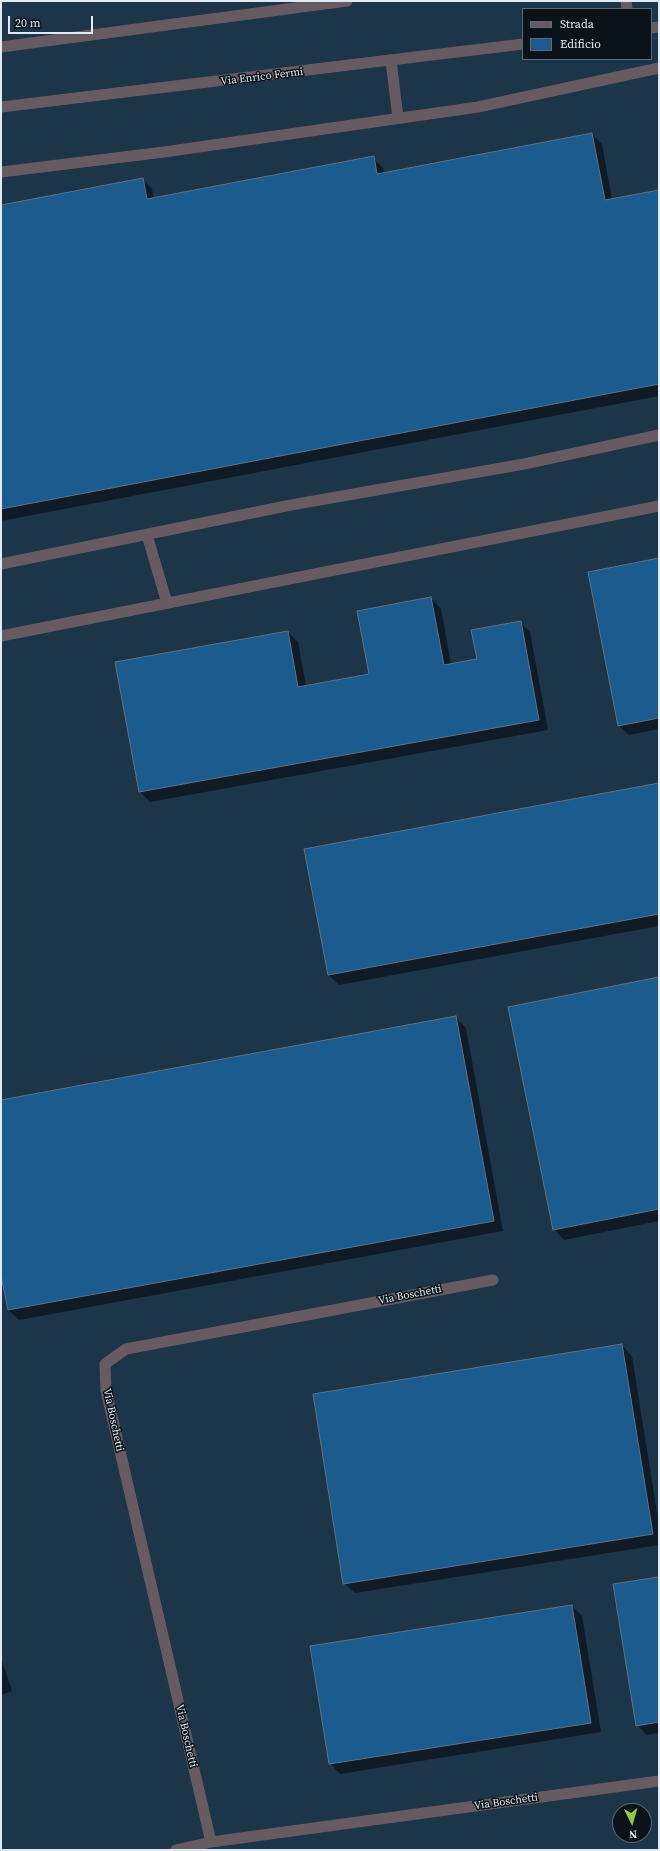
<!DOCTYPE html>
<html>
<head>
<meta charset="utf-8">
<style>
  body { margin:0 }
  #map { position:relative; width:660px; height:1851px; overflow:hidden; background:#192b3b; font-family:"Source Serif 4",serif }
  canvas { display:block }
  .frame { position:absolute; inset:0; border:2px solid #dfeaf5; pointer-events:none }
  .legend { position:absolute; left:522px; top:8px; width:130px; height:52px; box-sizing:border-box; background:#0b131a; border:1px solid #606972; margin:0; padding:5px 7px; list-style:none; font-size:12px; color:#dfeaf5 }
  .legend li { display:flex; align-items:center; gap:8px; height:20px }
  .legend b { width:20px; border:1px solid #606972 }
  .north { position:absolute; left:612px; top:1803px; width:40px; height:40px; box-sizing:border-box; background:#0b131a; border:1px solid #606972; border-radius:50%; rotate:175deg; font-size:11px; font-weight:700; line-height:16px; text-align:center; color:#dfeaf5 }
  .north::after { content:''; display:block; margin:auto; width:14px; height:18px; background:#8dce44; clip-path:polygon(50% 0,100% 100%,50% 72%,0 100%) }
  .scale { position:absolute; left:8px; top:16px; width:85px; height:18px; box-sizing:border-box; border:2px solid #dfeaf5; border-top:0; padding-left:5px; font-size:12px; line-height:14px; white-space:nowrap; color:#dfeaf5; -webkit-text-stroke:3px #0b131a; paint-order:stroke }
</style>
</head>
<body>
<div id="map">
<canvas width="660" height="1851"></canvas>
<div class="frame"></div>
<ul class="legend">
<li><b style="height:5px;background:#675b61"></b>Strada</li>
<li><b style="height:11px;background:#1b5b8d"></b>Edificio</li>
</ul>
<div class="north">N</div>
<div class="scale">20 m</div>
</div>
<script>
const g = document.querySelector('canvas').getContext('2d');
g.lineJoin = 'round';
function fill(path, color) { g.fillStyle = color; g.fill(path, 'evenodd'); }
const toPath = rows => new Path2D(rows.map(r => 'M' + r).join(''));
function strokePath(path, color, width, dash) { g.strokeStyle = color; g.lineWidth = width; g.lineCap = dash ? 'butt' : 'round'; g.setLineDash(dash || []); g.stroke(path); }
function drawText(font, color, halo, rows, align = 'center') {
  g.font = font + ' "Source Serif 4",serif'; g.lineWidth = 3; g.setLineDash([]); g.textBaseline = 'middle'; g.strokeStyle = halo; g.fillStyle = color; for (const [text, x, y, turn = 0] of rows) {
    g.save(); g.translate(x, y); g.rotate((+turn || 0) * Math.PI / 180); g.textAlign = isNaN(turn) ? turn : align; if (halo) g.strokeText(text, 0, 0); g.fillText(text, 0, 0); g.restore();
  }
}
const built = toPath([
  [1,1,659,1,659,1850,1,1850],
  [523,9,651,9,651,59,523,59],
  [620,1811,644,1811,644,1835,620,1835]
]);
const shadow = toPath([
  [592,134,602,144,612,200,659,191,659,396,1,521,1,206,142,179,152,189,154,199,373,158,383,168,385,174],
  [659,559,659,729,629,735,618,725],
  [431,598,441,609,451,664,478,660,520,622,530,632,548,730,150,802,140,792,116,663,288,632,298,642,306,686,370,675],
  [659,784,659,926,339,985,329,975],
  [659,978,659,1221,564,1240,554,1229],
  [456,1018,466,1028,503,1231,19,1320,8,1310,1,1270,1,1101],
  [622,1345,632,1356,659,1525,659,1545,355,1593,344,1583],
  [659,1578,659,1733,647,1735,637,1725],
  [572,1606,582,1616,601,1732,340,1774,330,1763],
  [1,1658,12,1691,1,1695]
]);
const building = toPath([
  [592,133,605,200,659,190,659,384,1,509,1,205,143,178,147,199,374,156,377,174,592,133],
  [659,558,659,718,618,726,588,572,659,558],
  [431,597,444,665,477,659,471,630,521,621,539,720,139,792,115,662,288,631,298,687,369,674,357,611,431,597],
  [659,783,659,914,328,975,304,849,659,783],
  [659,977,659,1209,553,1230,508,1007,659,977],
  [456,1016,494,1221,8,1310,1,1275,1,1100,456,1016],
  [622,1344,653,1534,343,1584,313,1394,622,1344],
  [659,1577,659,1722,636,1726,613,1584,659,1577],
  [572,1605,591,1723,329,1764,310,1646,572,1605]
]);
const service = toPath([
  [1,47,347,1],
  [391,61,398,118],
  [1,172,164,152,478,107,659,68],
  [147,535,167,603],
  [1,564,291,505,524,464,659,435],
  [1,636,659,506]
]);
const minor = toPath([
  [626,1,627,9],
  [651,28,659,27],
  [1,107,523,44],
  [211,1842,106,1391,105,1364,126,1349,493,1280],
  [176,1850,211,1842,659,1781]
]);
const streetNames = [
  ["Via Enrico Fermi",262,77,-7],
  ["Via Boschetti",410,1295,-11],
  ["Via Boschetti",113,1420,78],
  ["Via Boschetti",186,1736,77],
  ["Via Boschetti",506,1802,-8]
];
fill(built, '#1d3549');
fill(shadow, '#0007');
fill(building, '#1b5b8d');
strokePath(building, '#5e7285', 1);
strokePath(service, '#675b61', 11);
strokePath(minor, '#675b61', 11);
drawText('11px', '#dfeaf5', '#0b131a', streetNames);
</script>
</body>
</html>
